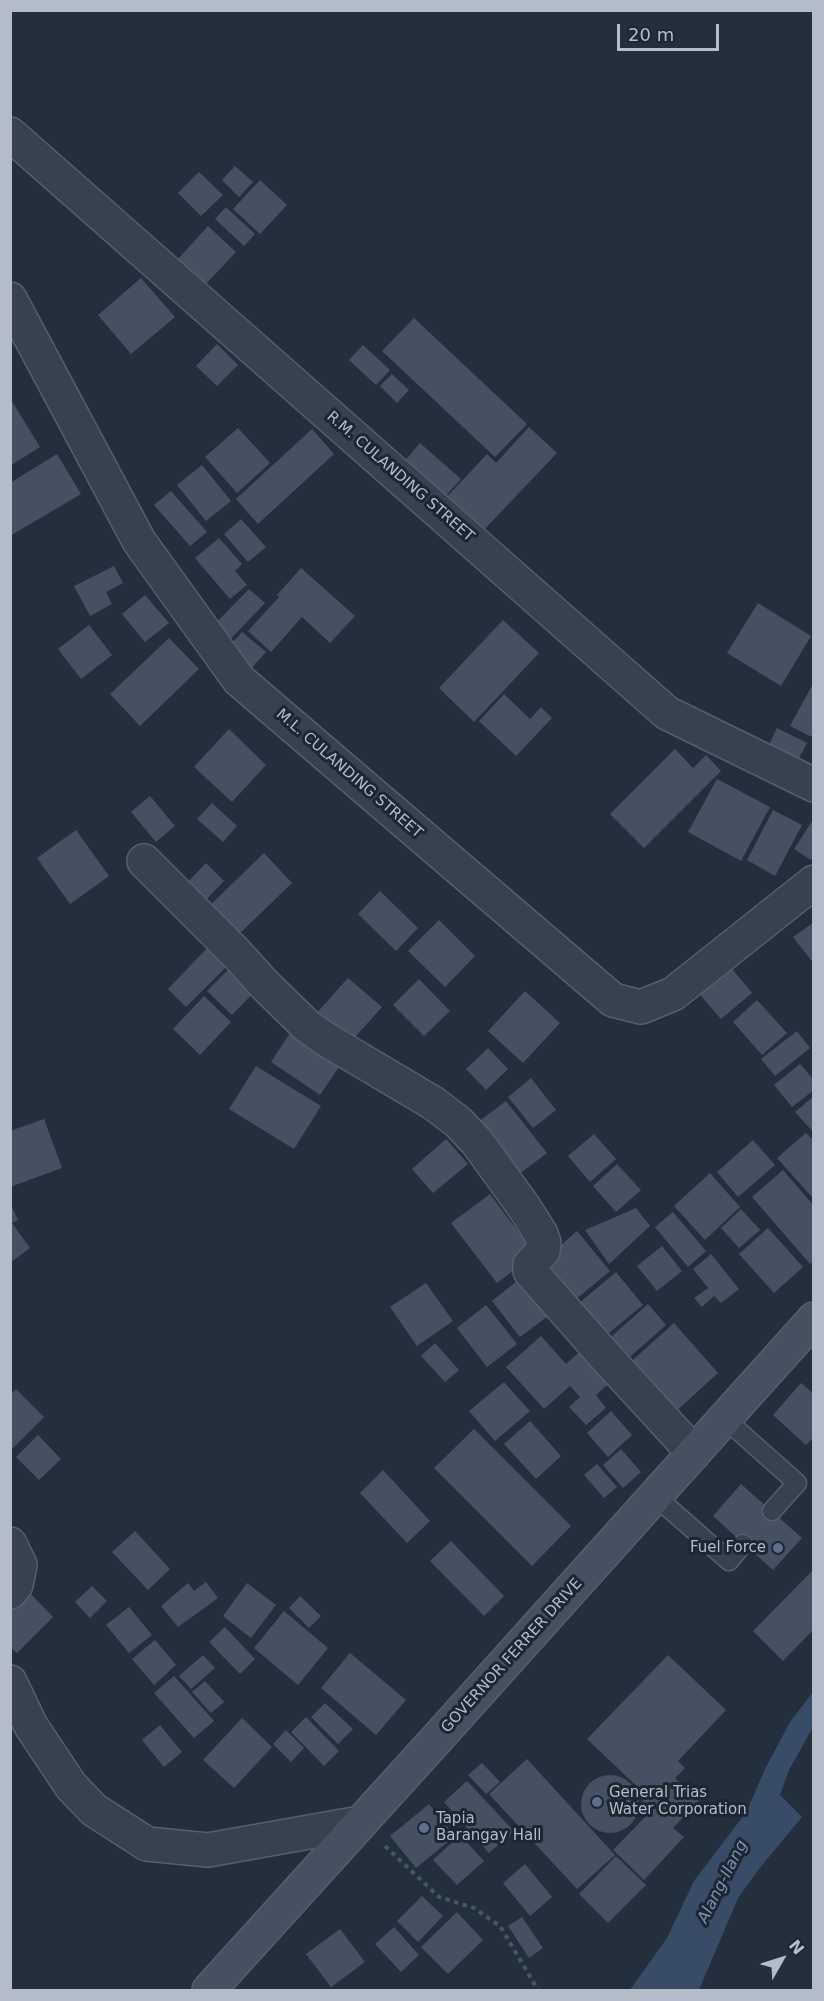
<!DOCTYPE html>
<html>
<head>
<meta charset="utf-8">
<style>
  body { margin:0 }
  #map { position:relative; width:824px; height:2001px; overflow:hidden; background:#242f3e; font-family:"DejaVu Sans",sans-serif }
  canvas { display:block }
  .frame { position:absolute; inset:0; border:12px solid #b4bcc9; pointer-events:none }
  .north { position:absolute; left:752px; top:1929px; width:60px; height:60px; -webkit-text-stroke:4px #1d2633; paint-order:stroke; rotate:51deg; font-size:16px; font-weight:700; line-height:24px; text-align:center; color:#b4bcc9 }
  .north::after { content:''; display:block; margin:auto; width:21px; height:27px; background:#b4bcc9; clip-path:polygon(50% 0,100% 100%,50% 72%,0 100%) }
  .scale { position:absolute; left:617px; top:24px; width:102px; height:27px; box-sizing:border-box; border:3px solid #b4bcc9; border-top:0; padding-left:8px; font-size:18px; line-height:21px; white-space:nowrap; color:#b4bcc9; -webkit-text-stroke:4px #1d2633; paint-order:stroke }
</style>
</head>
<body>
<div id="map">
<canvas width="824" height="2001"></canvas>
<div class="frame"></div>
<div class="north">N</div>
<div class="scale">20 m</div>
</div>
<script>
const g = document.querySelector('canvas').getContext('2d');
g.lineJoin = 'round';
function fill(path, color) { g.fillStyle = color; g.fill(path, 'evenodd'); }
const toPath = rows => new Path2D(rows.map(r => 'M' + r).join(''));
function strokePath(path, color, width, dash) { g.strokeStyle = color; g.lineWidth = width; g.lineCap = dash ? 'butt' : 'round'; g.setLineDash(dash || []); g.stroke(path); }
function drawText(font, color, halo, rows, align = 'center') {
  g.font = font + ' "DejaVu Sans",sans-serif'; g.lineWidth = 6; g.setLineDash([]); g.textBaseline = 'middle'; g.strokeStyle = halo; g.fillStyle = color; for (const [text, x, y, turn = 0] of rows) {
    g.save(); g.translate(x, y); g.rotate((+turn || 0) * Math.PI / 180); g.textAlign = isNaN(turn) ? turn : align; if (halo) g.strokeText(text, 0, 0); g.fillText(text, 0, 0); g.restore();
  }
}
const water = toPath([
  [813,1692,813,1727,789,1770,780,1795,802,1817,762,1865,738,1898,699,1990,630,1990,667,1938,694,1881,747,1811,765,1769,790,1722]
]);
const building = toPath([
  [235,166,253,182,239,197,222,180],
  [199,172,223,195,201,216,178,193],
  [260,180,287,205,260,234,233,209],
  [226,207,255,234,244,246,215,219],
  [208,226,236,252,206,284,178,259],
  [141,278,175,317,131,354,98,315],
  [414,318,527,424,495,457,382,351],
  [217,344,238,365,217,386,196,366],
  [363,345,390,370,376,385,349,360],
  [392,374,409,390,397,403,380,386],
  [10,398,40,447,10,466],
  [529,427,557,453,480,534,444,500,487,454,496,463],
  [238,428,270,463,237,493,205,457],
  [312,429,334,454,258,524,236,499],
  [420,443,461,479,443,499,403,463],
  [57,454,81,494,10,536,10,483],
  [202,465,231,501,206,521,177,485],
  [171,491,207,532,190,546,154,505],
  [241,519,266,547,248,562,224,534],
  [219,538,242,564,235,571,247,585,230,599,195,558],
  [114,566,123,583,106,592,112,604,90,616,74,586],
  [301,568,355,616,330,643,302,617,271,652,248,631,279,597,277,595],
  [249,589,265,603,223,647,207,632],
  [145,595,169,623,145,642,122,614],
  [758,603,811,636,781,686,727,653],
  [503,620,539,653,474,722,439,688],
  [89,625,112,655,81,679,58,649],
  [242,632,266,652,250,670,227,649],
  [169,638,199,669,140,726,110,694],
  [814,682,814,738,790,726],
  [504,694,530,719,541,707,552,718,516,756,479,721],
  [777,728,807,743,798,760,769,745],
  [229,729,266,765,232,802,194,767],
  [675,749,693,768,706,755,721,771,644,848,610,814],
  [717,779,770,807,741,861,688,832],
  [150,796,175,826,156,842,131,812],
  [212,803,237,826,223,842,197,819],
  [773,810,802,825,775,876,747,860],
  [814,818,814,856,811,860,794,849],
  [76,830,109,876,70,904,37,858],
  [264,853,292,883,235,938,206,909],
  [206,863,224,881,204,902,185,885],
  [380,891,418,928,396,951,358,914],
  [439,920,475,956,445,987,408,951],
  [814,922,814,964,793,937],
  [212,943,231,962,186,1007,168,989],
  [236,962,260,986,232,1015,207,991],
  [728,964,752,993,721,1019,697,991],
  [348,978,382,1007,348,1045,314,1016],
  [419,979,450,1011,424,1036,393,1005],
  [525,991,560,1023,523,1063,488,1031],
  [204,996,231,1022,200,1055,173,1029],
  [757,1000,787,1033,762,1055,733,1022],
  [797,1031,810,1048,775,1076,761,1059],
  [290,1033,339,1067,320,1095,271,1062],
  [488,1048,508,1069,486,1090,466,1069],
  [800,1064,814,1080,814,1090,792,1107,774,1085],
  [256,1066,321,1106,294,1149,229,1109],
  [531,1078,556,1110,533,1128,508,1097],
  [814,1096,814,1133,795,1112],
  [506,1101,547,1153,514,1178,473,1126],
  [44,1119,62,1168,10,1187,10,1131],
  [806,1133,814,1141,814,1195,812,1197,777,1158],
  [594,1134,616,1159,590,1182,568,1156],
  [446,1139,468,1164,433,1193,412,1169],
  [753,1140,775,1165,738,1197,717,1172],
  [617,1164,641,1190,616,1212,593,1186],
  [783,1170,814,1206,814,1261,810,1264,752,1197],
  [710,1173,740,1207,705,1240,674,1206],
  [490,1194,535,1254,497,1283,451,1223],
  [10,1203,18,1220,12,1223,30,1248,10,1263],
  [636,1208,650,1226,609,1264,585,1230],
  [741,1209,760,1230,739,1248,721,1228],
  [673,1212,706,1251,688,1267,655,1227],
  [768,1228,803,1267,774,1293,739,1254],
  [577,1231,610,1271,569,1305,537,1266],
  [662,1246,682,1271,657,1291,637,1266],
  [711,1254,739,1289,721,1303,714,1296,702,1307,694,1298,708,1288,693,1269],
  [616,1272,643,1305,599,1341,572,1309],
  [522,1277,551,1314,520,1337,492,1301],
  [426,1283,453,1321,417,1346,390,1307],
  [648,1304,666,1325,622,1364,604,1343],
  [486,1305,517,1344,487,1367,457,1328],
  [674,1323,718,1373,671,1416,625,1367],
  [541,1336,566,1364,586,1346,615,1378,596,1395,606,1408,586,1425,569,1407,580,1397,570,1386,544,1409,506,1367],
  [435,1343,459,1370,445,1382,421,1356],
  [504,1382,530,1411,495,1441,469,1411],
  [801,1383,814,1394,814,1437,806,1445,773,1415],
  [16,1389,44,1417,10,1451,10,1395],
  [611,1411,632,1435,608,1457,587,1433],
  [530,1421,561,1456,536,1479,504,1444],
  [474,1429,571,1526,532,1566,434,1468],
  [38,1435,61,1459,39,1480,16,1457],
  [621,1449,641,1472,623,1488,603,1465],
  [597,1464,617,1487,604,1498,584,1475],
  [383,1470,430,1521,407,1543,360,1493],
  [741,1484,802,1538,773,1570,713,1516],
  [135,1531,170,1569,148,1590,112,1552],
  [451,1541,504,1596,484,1616,430,1561],
  [814,1569,814,1629,783,1661,753,1631],
  [206,1582,218,1598,178,1627,161,1606,188,1583,194,1591],
  [247,1583,276,1605,251,1638,223,1616],
  [92,1586,107,1601,90,1618,75,1602],
  [25,1588,53,1617,17,1653,10,1647,10,1602],
  [300,1596,321,1616,309,1628,289,1608],
  [129,1607,152,1635,129,1653,106,1625],
  [284,1611,328,1648,298,1685,254,1648],
  [225,1627,255,1659,240,1674,209,1642],
  [155,1640,176,1665,154,1685,132,1659],
  [350,1653,406,1700,376,1735,321,1688],
  [203,1655,215,1668,191,1689,179,1676],
  [668,1655,726,1710,678,1761,685,1768,675,1778,699,1801,673,1828,684,1837,644,1880,613,1850,648,1814,639,1805,647,1796,587,1739],
  [174,1676,214,1721,194,1738,154,1693],
  [205,1681,224,1702,211,1713,192,1692],
  [325,1703,353,1729,338,1744,311,1717],
  [306,1717,339,1751,324,1766,291,1732],
  [242,1718,272,1747,234,1788,203,1760],
  [160,1725,182,1752,164,1767,142,1740],
  [286,1730,304,1748,291,1762,273,1744],
  [527,1759,615,1855,577,1889,489,1794],
  [482,1763,500,1782,486,1794,468,1775],
  '581 1804a29 29 0 1 1 58 0a29 29 0 1 1-58 0Z',
  [467,1781,514,1831,489,1853,444,1802],
  [429,1804,455,1836,416,1868,390,1836],
  [460,1835,484,1861,457,1885,433,1860],
  [616,1856,646,1885,608,1923,579,1894],
  [525,1864,552,1897,530,1916,503,1883],
  [422,1896,443,1916,418,1942,397,1921],
  [457,1912,483,1940,448,1974,421,1947],
  [522,1917,543,1948,529,1958,508,1926],
  [394,1927,419,1955,401,1972,375,1944],
  [340,1929,365,1962,331,1987,306,1954]
]);
const path = toPath([
  [385,1846,439,1897,474,1908,500,1926,538,1990]
]);
const lane = toPath([
  [725,1419,797,1483,772,1511],
  [655,1496,729,1561,743,1544]
]);
const street = toPath([
  [10,134,667,713,814,785],
  [10,299,139,541,239,680,613,1000,641,1007,673,994,814,882],
  [144,861,236,953,265,985,307,1026,327,1040,433,1103,458,1122,477,1142,524,1207,541,1234,544,1243,543,1251,530,1265,530,1271,604,1355,694,1453],
  [10,1544,20,1565,16,1585,10,1592],
  [10,1682,31,1726,71,1786,94,1810,147,1844,208,1850,360,1823]
]);
const secondary = toPath([
  [209,1990,443,1732,814,1319]
]);
const markers = [
  [778,1548,6,"#5c6f8a"],
  [597,1802,6,"#5c6f8a"],
  [424,1828,6,"#5c6f8a"]
];
const streetNames = [
  ["R.M. CULANDING STREET",400,477,41],
  ["M.L. CULANDING STREET",349,774,41],
  ["GOVERNOR FERRER DRIVE",512,1656,-48]
];
const poiNames = [
  ["Fuel Force",766,1548,"right"],
  ["General Trias",609,1793],
  ["Water Corporation",609,1810],
  ["Tapia",436,1819],
  ["Barangay Hall",436,1836]
];
const waterNames = [
  ["Alang-Ilang",723,1882,-63]
];
fill(water, '#394c67');
fill(building, '#455162');
strokePath(lane, '#565f6c', 21);
strokePath(street, '#565f6c', 36);
strokePath(secondary, '#565f6c', 36);
strokePath(path, '#44595c', 4, [4.5, 4.5]);
strokePath(lane, '#38414e', 18);
strokePath(street, '#38414e', 33);
strokePath(secondary, '#465061', 33);
for (const [x, y, r, color] of markers) { const dot = new Path2D(); dot.arc(x, y, r, 0, 2 * Math.PI); g.fillStyle = color; g.fill(dot); strokePath(dot, '#1d2633', 2); }
drawText('15px', '#b4bcc9', '#1d2633', streetNames);
drawText('15px', '#b4bcc9', '#1d2633', poiNames, 'left');
drawText('italic 16px', '#7c92b1', '#1d2633', waterNames);
</script>
</body>
</html>
